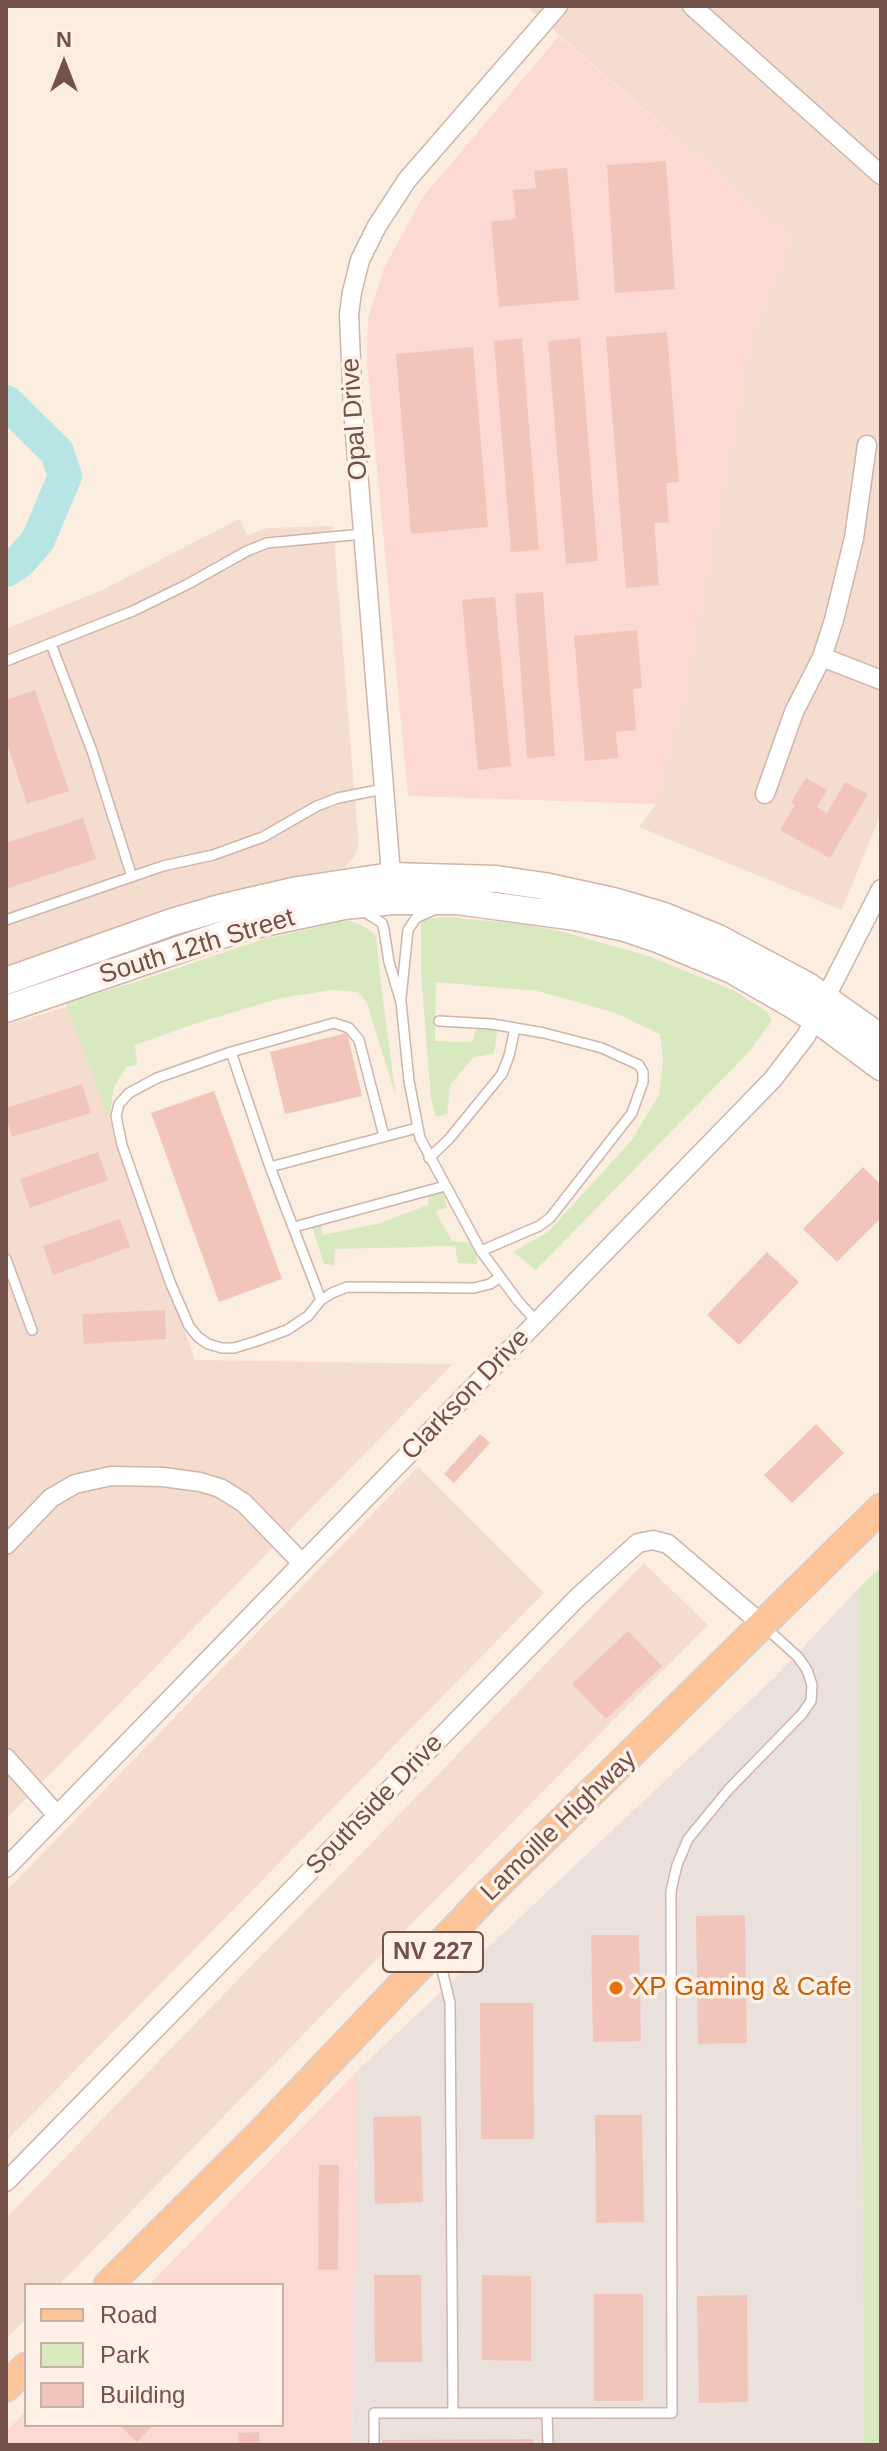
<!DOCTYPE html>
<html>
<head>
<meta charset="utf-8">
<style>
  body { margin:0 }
  #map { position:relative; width:887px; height:2451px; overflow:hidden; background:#fcede1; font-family:Arial,sans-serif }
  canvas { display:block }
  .frame { position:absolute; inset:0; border:8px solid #735048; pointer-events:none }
  .legend { position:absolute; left:24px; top:2283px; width:260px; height:144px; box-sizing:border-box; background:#fff1e7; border:2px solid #c7b1a7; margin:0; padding:10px 14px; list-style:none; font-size:24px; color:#735048 }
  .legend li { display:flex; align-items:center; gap:16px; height:40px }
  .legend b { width:40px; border:2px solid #c7b1a7 }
  .north { position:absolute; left:24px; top:24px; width:80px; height:80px; -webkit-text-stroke:6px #fff1e7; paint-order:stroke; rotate:0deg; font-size:22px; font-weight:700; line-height:32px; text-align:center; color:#735048 }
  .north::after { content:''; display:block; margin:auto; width:28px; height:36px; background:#735048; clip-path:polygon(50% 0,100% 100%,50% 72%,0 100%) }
</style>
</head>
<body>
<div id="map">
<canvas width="887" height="2451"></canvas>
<div class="frame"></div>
<ul class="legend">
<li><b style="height:10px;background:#fbc599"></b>Road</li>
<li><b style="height:22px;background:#d8e9c0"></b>Park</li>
<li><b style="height:22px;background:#f1c5b9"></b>Building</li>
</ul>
<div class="north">N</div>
</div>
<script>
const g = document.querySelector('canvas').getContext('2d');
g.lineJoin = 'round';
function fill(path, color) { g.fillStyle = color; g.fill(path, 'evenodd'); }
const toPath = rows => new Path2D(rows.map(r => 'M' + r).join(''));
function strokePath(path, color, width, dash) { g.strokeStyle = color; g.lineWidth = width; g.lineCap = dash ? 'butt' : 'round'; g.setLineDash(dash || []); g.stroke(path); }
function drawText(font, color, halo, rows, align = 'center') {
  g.font = font + ' Arial,sans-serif'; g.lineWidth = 7; g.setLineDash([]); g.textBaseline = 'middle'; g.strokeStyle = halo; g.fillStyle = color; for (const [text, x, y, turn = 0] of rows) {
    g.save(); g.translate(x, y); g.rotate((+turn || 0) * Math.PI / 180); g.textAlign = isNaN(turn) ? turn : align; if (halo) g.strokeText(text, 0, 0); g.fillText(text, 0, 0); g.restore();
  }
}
const residential = toPath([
  [526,6,881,6,881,813,842,910,639,827,656,804,684,700,753,334,792,239],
  [239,519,247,535,268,528,333,526,358,837,358,847,354,857,344,868,290,877,220,896,6,970,6,629,102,590],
  [69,1006,195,1360,453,1364,6,1819,6,1025],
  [418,1467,544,1593,6,2141,6,1891],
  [644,1563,708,1625,423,1912,59,2285,26,2285,26,2319,6,2339,6,2218]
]);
const commercial = toPath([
  [559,36,792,239,753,334,684,700,656,804,408,796,367,363,368,319,384,268,422,198],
  [358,2070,352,2445,6,2445,6,2432,26,2411,26,2425,282,2425,282,2285,149,2285]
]);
const industrial = toPath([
  [859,1588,864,2445,352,2445,358,2070,775,1677]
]);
const green = toPath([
  [447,917,522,924,560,931,648,956,733,990,767,1012,772,1021,748,1053,536,1270,513,1252,548,1232,631,1141,659,1095,663,1061,660,1034,613,1012,537,991,436,982,435,1041,472,1042,476,1029,498,1025,494,1054,474,1057,450,1085,447,1114,436,1117,431,1099,421,973,421,920],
  [348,920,367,928,376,936,382,994,396,1097,367,1003,358,992,332,990,281,998,194,1024,135,1045,137,1065,126,1067,114,1087,109,1119,66,1003,142,980,264,939],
  [442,1192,447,1208,435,1211,452,1241,476,1243,477,1264,458,1263,455,1246,335,1249,334,1266,324,1264,311,1223,320,1220,323,1235,377,1224,428,1205,429,1193],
  [881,1567,881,2445,864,2445,859,1588]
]);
const river = toPath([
  [6,402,57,452,65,476,38,540,19,562,6,570]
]);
const building = toPath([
  [666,161,675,289,615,293,607,165],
  [567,168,579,300,499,307,491,222,516,219,513,190,536,188,534,171],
  [667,332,679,482,666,483,669,522,654,523,659,585,626,588,606,337],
  [522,338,539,550,511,552,494,341],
  [580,338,598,561,566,564,548,341],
  [473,347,488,527,411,534,396,354],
  [543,592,555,756,527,758,515,594],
  [495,597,511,766,478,770,462,600],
  [637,630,642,688,633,689,636,730,616,732,618,758,585,761,574,636],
  [35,690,69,791,27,804,6,740,6,700],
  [806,778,827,790,817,807,827,813,845,782,868,794,830,858,780,830,795,805,791,802],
  [83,818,96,859,6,889,6,843],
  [347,1033,362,1096,285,1114,270,1052],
  [82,1084,91,1113,12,1137,6,1117,6,1108],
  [214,1091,282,1279,219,1302,151,1113],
  [98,1152,108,1180,30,1208,20,1179],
  [863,1167,881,1185,881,1218,837,1262,803,1229],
  [120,1219,130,1247,53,1275,43,1246],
  [767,1252,799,1282,739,1345,707,1315],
  [165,1310,166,1339,84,1344,82,1314],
  [816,1424,844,1453,792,1503,764,1475],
  [480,1434,490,1443,454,1483,444,1474],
  [628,1631,662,1666,606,1719,572,1684],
  [745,1915,747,2043,698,2044,696,1916],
  [591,1935,639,1935,641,2041,593,2042],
  [480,2003,533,2003,534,2139,481,2139],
  [595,2115,642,2115,644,2222,596,2223],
  [421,2116,423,2202,375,2204,373,2117],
  [319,2165,339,2165,338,2270,318,2270],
  [374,2275,421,2275,422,2362,375,2362],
  [482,2275,531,2276,531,2361,482,2360],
  [594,2294,643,2294,643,2401,594,2401],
  [747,2295,748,2402,699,2403,697,2296],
  [119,2425,153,2425,137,2442],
  [259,2432,260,2445,239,2445,238,2433],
  [533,2439,533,2445,382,2445,382,2440]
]);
const service = toPath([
  [51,644,92,751,132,877],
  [6,661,133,611,188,584,247,551,267,543,363,534],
  [363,911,382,923,384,930,389,962,401,1002,409,1081,420,1138,481,1251,518,1301,537,1322],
  [6,920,163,866,213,855,263,837,317,806,338,798,383,789],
  [401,998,408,930,416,918,436,909],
  [439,1021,492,1024,544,1033,602,1048,639,1065,643,1072,643,1082,632,1113,550,1218,539,1226,481,1251],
  [231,1052,270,1167,321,1300],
  [384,1136,359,1040,349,1028,334,1023,231,1052,157,1078,129,1093,119,1104,116,1116,122,1145,170,1282,189,1326,198,1337,208,1344,222,1348,234,1348,257,1341,287,1330,308,1316,321,1300,332,1293,347,1287,474,1288,490,1284,500,1277],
  [429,1158,449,1139,502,1074,509,1056,515,1028],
  [270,1167,417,1128],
  [294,1227,445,1186],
  [6,1259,32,1330],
  [438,1953,450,2003,453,2413,672,2413,671,1891,677,1865,688,1839,729,1789,802,1714,811,1701,812,1685,807,1670,798,1657,766,1628],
  [547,2413,548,2445],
  [374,2445,374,2413,453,2413]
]);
const minor = toPath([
  [692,6,881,175],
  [822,657,881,680],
  [765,794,794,712,822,657,834,620,854,538,867,445],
  [392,886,353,409,349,314,352,292,360,260,377,226,407,180,558,6],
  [6,1545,51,1498,75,1484,111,1476,163,1477,200,1482,220,1488,244,1503,301,1562],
  [6,1758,56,1814],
  [6,1868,773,1079,806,1036,881,889],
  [6,2182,577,1598,638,1543,653,1540,668,1544,764,1626]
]);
const secondary = toPath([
  [6,981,172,922,220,908,298,890,391,876,496,879,544,886,613,901,664,916,718,938,808,986,881,1038],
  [6,1009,245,927,344,906,393,901,457,901,576,917,625,928,660,940,732,970,791,1004,826,1026,881,1067]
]);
const primary = toPath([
  [108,2285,261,2133,490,1892,881,1508],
  [6,2387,26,2367]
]);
const markers = [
  [616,1988,8,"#e8710a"]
];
const shields = [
  [433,1952,100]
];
const shieldNames = [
  ["NV 227",433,1952]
];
const streetNames = [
  ["Opal Drive",355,419,-94],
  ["South 12th Street",197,947,-17],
  ["Clarkson Drive",466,1395,-46],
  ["Southside Drive",375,1805,-46],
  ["Lamoille Highway",559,1826,-44]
];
const foodNames = [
  ["XP Gaming & Cafe",632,1988]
];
fill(residential, '#f4ddcf');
fill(commercial, '#fdd9d4');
fill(industrial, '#ebe1dc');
fill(green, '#d8e9c0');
strokePath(river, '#b6e5e3', 34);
fill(building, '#f1c5b9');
strokePath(service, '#cfb4ab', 12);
strokePath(minor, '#cfb4ab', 21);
strokePath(secondary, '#d2b3a8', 29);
strokePath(primary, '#d8cecc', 31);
strokePath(service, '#fff', 9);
strokePath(minor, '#fff', 18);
strokePath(secondary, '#fff', 26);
strokePath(primary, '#fbc599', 28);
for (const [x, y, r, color] of markers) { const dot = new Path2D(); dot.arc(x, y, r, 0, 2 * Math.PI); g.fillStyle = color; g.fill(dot); strokePath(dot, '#fff1e7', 3); }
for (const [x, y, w] of shields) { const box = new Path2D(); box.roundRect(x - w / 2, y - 20, w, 40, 6); g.fillStyle = '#fff1e7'; g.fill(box); strokePath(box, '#735048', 2); }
drawText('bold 24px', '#735048', null, shieldNames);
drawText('26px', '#735048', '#fff1e7', streetNames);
drawText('26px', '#c56008', '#fff1e7', foodNames, 'left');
</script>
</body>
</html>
